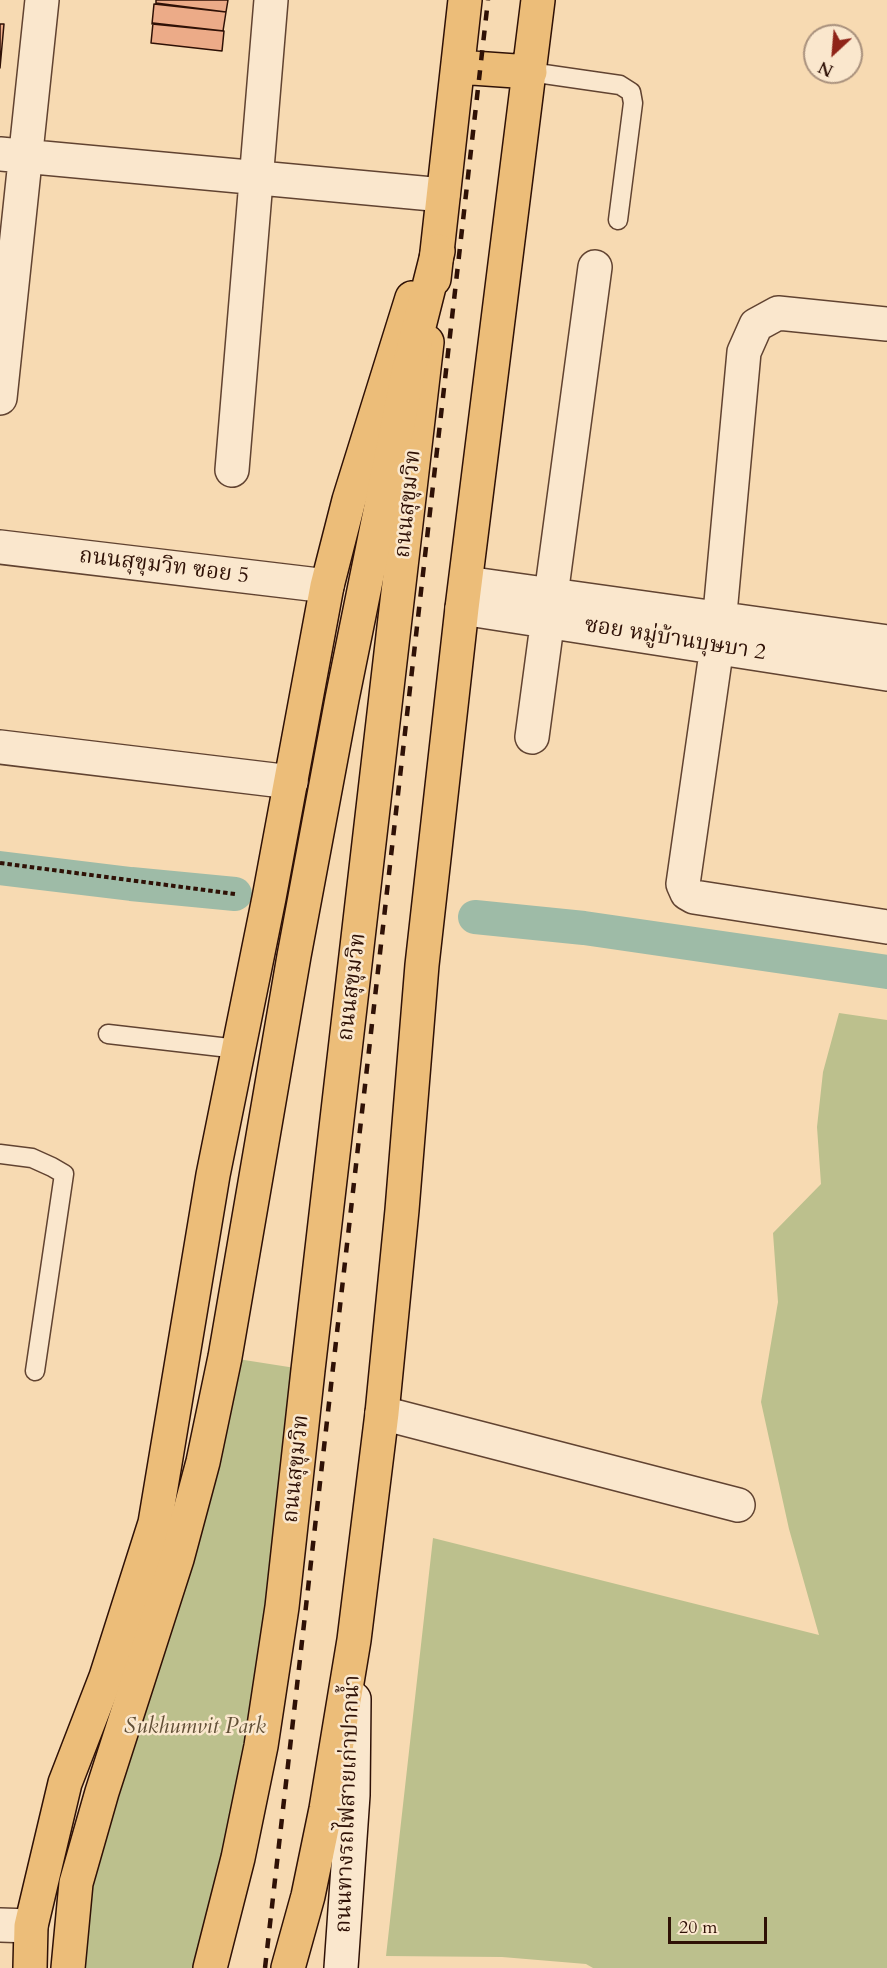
<!DOCTYPE html>
<html>
<head>
<meta charset="utf-8">
<style>
  body { margin:0 }
  #map { position:relative; width:887px; height:1968px; overflow:hidden; background:#f7dab2; font-family:Cardo,serif }
  canvas { display:block }
  .north { position:absolute; left:803px; top:24px; width:60px; height:60px; box-sizing:border-box; background:#fae7cd; border:2px solid #a9917d; border-radius:50%; rotate:206deg; font-size:16px; font-weight:700; line-height:24px; text-align:center; color:#2f1106 }
  .north::after { content:''; display:block; margin:auto; width:21px; height:27px; background:#8f2418; clip-path:polygon(50% 0,100% 100%,50% 72%,0 100%) }
  .scale { position:absolute; left:668px; top:1917px; width:99px; height:27px; box-sizing:border-box; border:3px solid #2f1106; border-top:0; padding-left:8px; font-size:18px; line-height:21px; white-space:nowrap; color:#2f1106; -webkit-text-stroke:4px #fae7cd; paint-order:stroke }
</style>
</head>
<body>
<div id="map">
<canvas width="887" height="1968"></canvas>
<div class="north">N</div>
<div class="scale">20 m</div>
</div>
<script>
const g = document.querySelector('canvas').getContext('2d');
g.lineJoin = 'round';
function fill(path, color) { g.fillStyle = color; g.fill(path, 'evenodd'); }
const toPath = rows => new Path2D(rows.map(r => 'M' + r).join(''));
function strokePath(path, color, width, dash) { g.strokeStyle = color; g.lineWidth = width; g.lineCap = dash ? 'butt' : 'round'; g.setLineDash(dash || []); g.stroke(path); }
function drawText(font, color, halo, rows, align = 'center') {
  g.font = font + ' Cardo,"Noto Serif Thai",serif'; g.lineWidth = 5; g.setLineDash([]); g.textBaseline = 'middle'; g.strokeStyle = halo; g.fillStyle = color; for (const [text, x, y, turn = 0] of rows) {
    g.save(); g.translate(x, y); g.rotate((+turn || 0) * Math.PI / 180); g.textAlign = isNaN(turn) ? turn : align; if (halo) g.strokeText(text, 0, 0); g.fillText(text, 0, 0); g.restore();
  }
}
const green = toPath([
  [839,1013,887,1020,887,1968,593,1968,586,1964,502,1957,386,1956,433,1538,819,1635,789,1529,761,1402,778,1302,773,1233,821,1184,817,1127,823,1072],
  [225,1357,308,1370,261,1746,192,1968,70,1968]
]);
const canal = toPath([
  [0,868,131,884,235,894],
  [475,917,584,928,887,972]
]);
const building = toPath([
  [156,0,228,0,226,12,156,3,156,0],
  [154,4,226,12,223,31,152,24,154,4],
  [153,23,224,31,222,51,151,43,153,23],
  [0,24,4,24,0,68,0,24]
]);
const path = toPath([
  [0,863,235,894]
]);
const service = toPath([
  [530,72,620,85,631,92,633,103,618,220],
  [108,1034,238,1049],
  [0,1154,32,1158,52,1167,64,1174,35,1371]
]);
const minor = toPath([
  [0,154,443,195],
  [887,324,778,313,756,325,744,352,717,646,683,884,687,893,694,897,887,927],
  [0,398,42,0],
  [232,470,271,0],
  [0,547,327,586],
  [466,583,887,642],
  [462,608,887,674],
  [532,737,595,267],
  [0,747,291,782],
  [382,1413,738,1505],
  [0,1925,31,1926]
]);
const secondary = toPath([
  [341,1968,353,1795,354,1699]
]);
const trunk = toPath([
  [458,67,530,72],
  [434,279,465,0],
  [30,1968,31,1926,65,1783,106,1677,155,1523,213,1175,269,898,327,586,349,500,412,298],
  [210,1968,238,1858,261,1746,282,1607,308,1370,427,342],
  [288,1968,308,1896,326,1809,354,1640,382,1413,402,1210,422,965,462,608,538,0]
]);
const motorway = toPath([
  [68,1968,76,1883,102,1792,177,1559,203,1462,225,1357,294,956,342,699,412,354,438,251]
]);
const rail = toPath([
  [265,1968,488,0]
]);
const streetNames = [
  ["ถนนสุขุมวิท",409,504,-84],
  ["ถนนสุขุมวิท ซอย 5",164,567,7],
  ["ซอย หมู่บ้านบุษบา 2",675,640,9],
  ["ถนนสุขุมวิท",353,987,-83],
  ["ถนนสุขุมวิท",297,1469,-84],
  ["ถนนทางรถไฟสายเก่าปากน้ำ",349,1804,-88]
];
const parkNames = [
  ["Sukhumvit Park",195,1728]
];
fill(green, '#bcc08d');
strokePath(canal, '#9ebba7', 34);
fill(building, '#ecab88');
strokePath(building, '#2f1106', 1.5);
strokePath(service, '#614331', 21);
strokePath(minor, '#614331', 36);
strokePath(secondary, '#2f1106', 36);
strokePath(trunk, '#2f1106', 36);
strokePath(motorway, '#2f1106', 36);
strokePath(path, '#2f1106', 4, [4.5, 3]);
strokePath(service, '#fae7cd', 18);
strokePath(minor, '#fae7cd', 33);
strokePath(secondary, '#fae7cd', 33);
strokePath(trunk, '#ecbd79', 33);
strokePath(motorway, '#ecbd79', 33);
strokePath(rail, '#2f1106', 4.5, [10, 10]);
drawText('22px', '#2f1106', '#fae7cd', streetNames);
drawText('italic 22px', '#604e35', '#fae7cd', parkNames);
</script>
</body>
</html>
